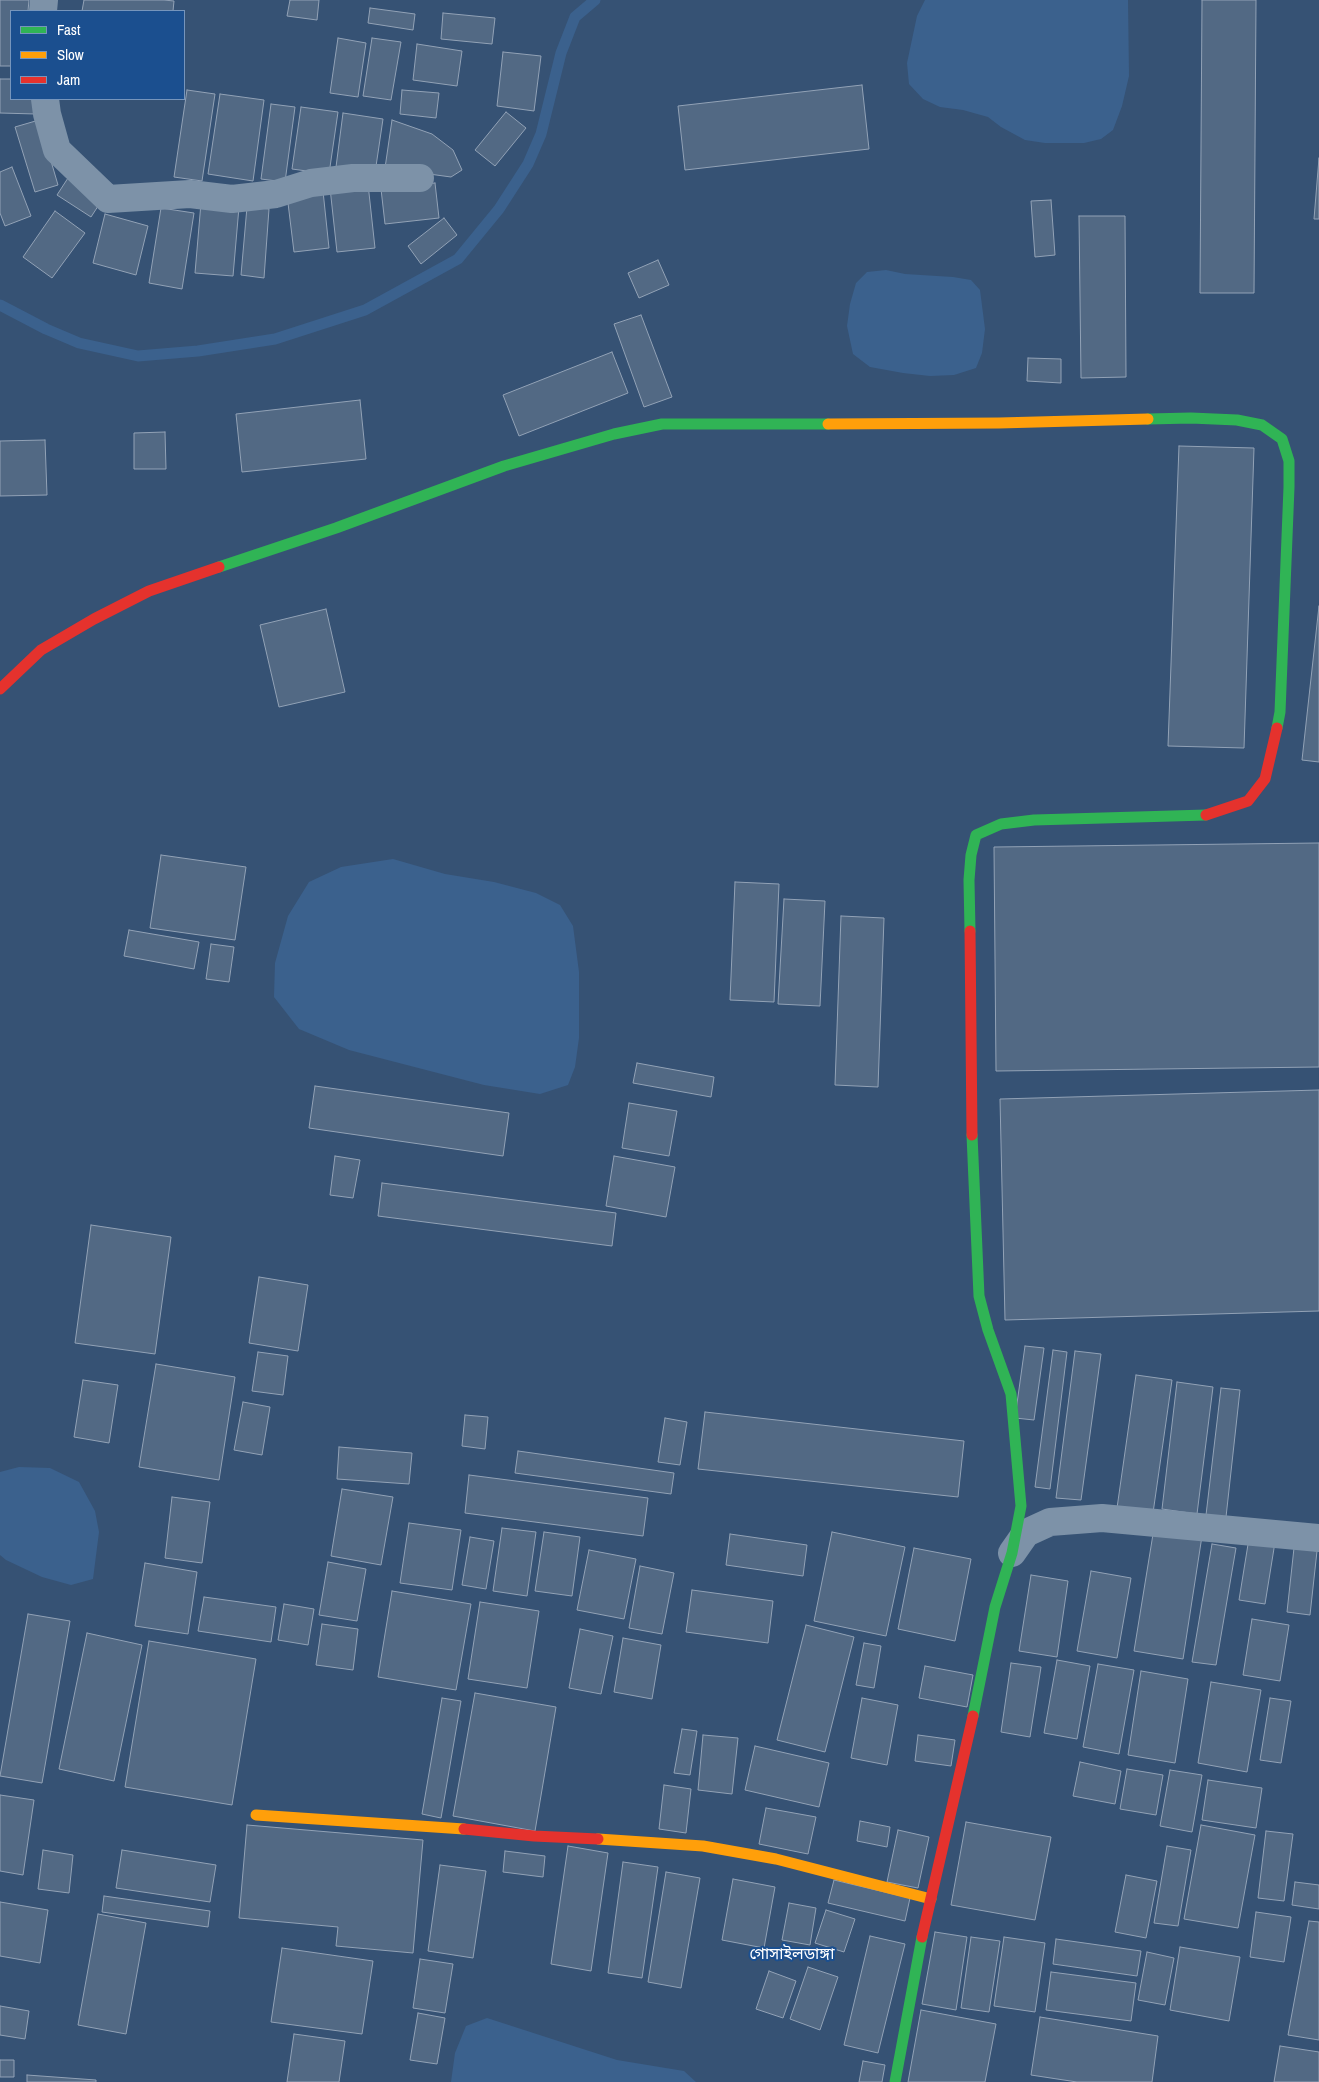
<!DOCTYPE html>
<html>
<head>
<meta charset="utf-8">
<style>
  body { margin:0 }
  #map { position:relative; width:1319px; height:2082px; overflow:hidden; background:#365274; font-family:"Archivo Narrow",sans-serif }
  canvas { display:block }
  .legend { position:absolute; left:10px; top:10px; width:175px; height:90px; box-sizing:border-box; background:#1b4f8f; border:1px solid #7695bc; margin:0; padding:6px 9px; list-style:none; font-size:15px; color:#fff }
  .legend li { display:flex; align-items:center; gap:10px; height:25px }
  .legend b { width:25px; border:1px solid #7695bc }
</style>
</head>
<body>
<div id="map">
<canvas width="1319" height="2082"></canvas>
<ul class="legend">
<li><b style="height:6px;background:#30b455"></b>Fast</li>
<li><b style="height:6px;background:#ff9f0a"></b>Slow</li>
<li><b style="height:6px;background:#e5322d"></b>Jam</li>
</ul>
</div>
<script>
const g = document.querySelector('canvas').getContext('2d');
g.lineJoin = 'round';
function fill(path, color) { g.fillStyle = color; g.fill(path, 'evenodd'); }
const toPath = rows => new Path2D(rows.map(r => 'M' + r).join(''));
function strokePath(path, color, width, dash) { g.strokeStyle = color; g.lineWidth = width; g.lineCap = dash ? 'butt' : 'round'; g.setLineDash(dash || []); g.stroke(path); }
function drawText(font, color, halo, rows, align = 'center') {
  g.font = font + ' "Archivo Narrow","Noto Sans Bengali",sans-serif'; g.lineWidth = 4; g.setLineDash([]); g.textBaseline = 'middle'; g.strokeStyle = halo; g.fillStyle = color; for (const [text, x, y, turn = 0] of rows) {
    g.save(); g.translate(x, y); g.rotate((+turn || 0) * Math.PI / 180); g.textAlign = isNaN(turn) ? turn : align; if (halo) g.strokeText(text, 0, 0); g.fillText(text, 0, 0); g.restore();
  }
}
const water = toPath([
  [925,0,1128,0,1129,76,1122,106,1113,130,1101,139,1084,143,1045,143,1025,140,1001,127,988,117,963,110,940,107,923,99,909,84,907,63,917,16],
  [886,270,905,274,953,277,971,280,980,290,985,329,982,353,976,368,954,375,930,376,903,373,870,367,853,354,847,326,850,304,856,283,867,272],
  [393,859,445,874,494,882,536,893,560,905,573,926,579,972,579,1038,575,1067,568,1085,540,1094,484,1085,349,1050,299,1029,274,997,275,963,288,916,309,882,341,867],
  [19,1467,50,1468,79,1482,95,1511,99,1532,93,1579,71,1585,42,1577,6,1560,0,1555,0,1472],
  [487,2018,617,2060,684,2071,696,2082,451,2082,455,2053,466,2026]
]);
const stream = toPath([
  [0,305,46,329,79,343,138,356,198,351,275,339,365,310,458,259,499,209,528,164,541,134,561,53,575,17,595,0]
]);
const building = toPath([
  [0,0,29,0,28,11,11,11,11,66,0,66,0,0],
  [84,0,164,0,174,1,173,11,82,11,84,0],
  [290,0,319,0,317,20,287,16,290,0],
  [1202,0,1256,0,1254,293,1200,293,1202,0],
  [370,8,415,14,413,30,368,23,370,8],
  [443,13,495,18,492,44,441,39,443,13],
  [338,38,366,43,358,97,330,93,338,38],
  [372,38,401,42,391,100,363,96,372,38],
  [417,44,462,51,457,86,413,80,417,44],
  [503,52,541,56,534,111,497,106,503,52],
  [0,79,11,79,11,99,36,99,36,114,0,113,0,79],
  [862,85,869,149,685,170,678,106,862,85],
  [187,90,215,94,202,181,174,177,187,90],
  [402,90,439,93,436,118,400,114,402,90],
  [220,94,264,100,253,181,208,174,220,94],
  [271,104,295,107,285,182,261,179,271,104],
  [301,107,338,112,329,174,292,169,301,107],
  [506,112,526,128,495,166,475,150,506,112],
  [343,113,383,119,375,173,336,167,343,113],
  [39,120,58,185,35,192,15,127,39,120],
  [392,120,432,134,453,150,462,170,451,177,385,168,392,120],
  [1319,158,1319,219,1314,219,1319,158],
  [12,167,31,216,5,226,0,213,0,172,12,167],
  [68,178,102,200,91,217,57,195,68,178],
  [435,183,439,218,385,224,381,189,435,183],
  [368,184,375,248,337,252,330,188,368,184],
  [323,191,329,248,294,252,287,195,323,191],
  [1051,200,1055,255,1035,257,1031,201,1051,200],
  [201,203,239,207,233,276,195,273,201,203],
  [247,207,269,209,264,278,241,275,247,207],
  [161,208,194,213,182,289,149,283,161,208],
  [55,211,85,233,52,278,23,257,55,211],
  [105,214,148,226,136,275,93,263,105,214],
  [1079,216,1125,216,1126,377,1081,378,1079,216],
  [444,218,457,235,421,264,408,246,444,218],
  [658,260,669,285,639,298,628,273,658,260],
  [641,315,672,397,644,407,614,324,641,315],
  [612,352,628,393,519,436,503,395,612,352],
  [1028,358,1061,359,1061,383,1027,381,1028,358],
  [360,400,366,459,242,472,236,414,360,400],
  [165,432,166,469,134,469,134,433,165,432],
  [45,440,47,495,0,496,0,441,45,440],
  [1179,446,1254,448,1244,748,1168,746,1179,446],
  [1319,606,1319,762,1302,760,1319,606],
  [326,609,345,692,279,707,260,625,326,609],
  [1319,843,1319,1067,996,1071,994,847,1319,843],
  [161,855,246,867,235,940,150,928,161,855],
  [735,882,779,884,774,1002,730,1000,735,882],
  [784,899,825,901,820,1006,778,1004,784,899],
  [841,916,884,918,878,1087,835,1085,841,916],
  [129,930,199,942,194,969,124,956,129,930],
  [211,944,234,947,229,982,206,979,211,944],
  [637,1063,714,1077,711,1097,633,1083,637,1063],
  [315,1086,509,1113,503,1156,309,1128,315,1086],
  [1319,1090,1319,1311,1005,1320,1000,1099,1319,1090],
  [629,1103,677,1111,669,1156,622,1148,629,1103],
  [335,1156,360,1160,353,1198,330,1195,335,1156],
  [614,1156,675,1167,666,1217,606,1206,614,1156],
  [382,1183,616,1213,612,1246,378,1216,382,1183],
  [91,1225,171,1237,155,1354,75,1343,91,1225],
  [259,1277,308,1285,298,1351,249,1343,259,1277],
  [1025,1346,1044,1348,1034,1420,1015,1418,1025,1346],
  [1053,1350,1067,1352,1050,1489,1035,1487,1053,1350],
  [1075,1351,1101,1354,1081,1500,1056,1498,1075,1351],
  [258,1352,288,1356,283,1395,252,1391,258,1352],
  [156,1364,235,1377,219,1480,139,1467,156,1364],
  [1136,1375,1172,1380,1153,1513,1117,1508,1136,1375],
  [83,1380,118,1385,109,1443,74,1437,83,1380],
  [1177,1382,1213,1387,1197,1514,1162,1509,1177,1382],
  [1221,1388,1240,1390,1226,1517,1206,1515,1221,1388],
  [243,1402,270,1407,262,1455,234,1450,243,1402],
  [705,1412,964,1441,958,1497,698,1469,705,1412],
  [465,1415,488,1417,485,1449,462,1446,465,1415],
  [665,1418,687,1422,680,1465,658,1462,665,1418],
  [339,1447,412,1453,409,1484,337,1479,339,1447],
  [518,1451,674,1473,671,1494,515,1473,518,1451],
  [469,1475,648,1498,643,1536,465,1513,469,1475],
  [342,1489,393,1497,381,1565,331,1556,342,1489],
  [172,1497,210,1502,202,1563,165,1558,172,1497],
  [409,1523,461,1530,452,1590,400,1583,409,1523],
  [502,1528,536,1532,527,1596,493,1591,502,1528],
  [1154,1528,1202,1536,1183,1659,1134,1651,1154,1528],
  [544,1532,580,1537,572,1596,535,1591,544,1532],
  [832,1532,905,1547,886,1636,814,1621,832,1532],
  [1250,1532,1276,1536,1265,1604,1239,1600,1250,1532],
  [730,1534,807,1545,803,1576,726,1565,730,1534],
  [470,1537,494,1541,486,1589,462,1585,470,1537],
  [1212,1544,1236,1548,1216,1665,1192,1662,1212,1544],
  [914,1548,971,1559,955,1641,898,1629,914,1548],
  [1294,1548,1317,1551,1310,1615,1287,1612,1294,1548],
  [589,1550,636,1559,624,1619,577,1610,589,1550],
  [328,1562,366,1569,357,1621,319,1615,328,1562],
  [145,1563,197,1572,188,1634,135,1626,145,1563],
  [640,1566,674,1573,662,1634,629,1628,640,1566],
  [1091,1571,1131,1578,1117,1658,1077,1651,1091,1571],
  [1031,1575,1068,1581,1057,1657,1019,1651,1031,1575],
  [692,1590,773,1601,768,1643,686,1632,692,1590],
  [392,1591,471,1604,456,1690,378,1677,392,1591],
  [204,1597,276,1607,271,1642,198,1631,204,1597],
  [480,1602,539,1611,527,1688,468,1679,480,1602],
  [284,1604,314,1609,308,1645,278,1640,284,1604],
  [28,1614,70,1621,42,1783,0,1776,28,1614],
  [1252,1619,1289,1625,1280,1681,1243,1675,1252,1619],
  [322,1624,358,1629,353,1670,316,1665,322,1624],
  [806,1625,854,1637,825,1752,777,1740,806,1625],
  [580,1629,613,1636,601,1694,569,1688,580,1629],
  [87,1633,142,1645,114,1781,59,1769,87,1633],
  [623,1638,661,1645,652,1699,614,1692,623,1638],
  [149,1641,256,1659,232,1805,125,1787,149,1641],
  [864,1643,881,1646,874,1688,856,1685,864,1643],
  [1057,1660,1090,1666,1077,1739,1044,1733,1057,1660],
  [1011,1663,1041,1667,1030,1737,1001,1732,1011,1663],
  [1098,1664,1134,1670,1119,1754,1083,1747,1098,1664],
  [925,1666,973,1675,967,1707,919,1698,925,1666],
  [1141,1671,1188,1679,1175,1763,1128,1755,1141,1671],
  [1211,1682,1261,1690,1247,1772,1198,1763,1211,1682],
  [475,1693,556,1707,535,1831,453,1816,475,1693],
  [442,1698,461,1701,441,1818,422,1814,442,1698],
  [862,1698,898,1705,887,1765,851,1758,862,1698],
  [1270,1698,1291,1701,1281,1763,1260,1760,1270,1698],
  [682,1729,697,1731,690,1775,674,1773,682,1729],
  [703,1735,738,1738,732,1794,698,1790,703,1735],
  [918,1735,955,1740,951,1766,915,1761,918,1735],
  [755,1746,829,1763,819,1807,745,1790,755,1746],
  [1080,1762,1121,1771,1115,1804,1073,1796,1080,1762],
  [1127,1769,1163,1775,1156,1815,1120,1809,1127,1769],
  [1170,1770,1202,1775,1192,1832,1160,1826,1170,1770],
  [1208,1780,1262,1788,1256,1828,1202,1820,1208,1780],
  [664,1785,691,1789,686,1833,659,1829,664,1785],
  [0,1795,34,1800,23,1875,0,1871,0,1795],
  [766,1808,816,1817,808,1854,759,1844,766,1808],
  [860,1821,890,1827,887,1847,857,1841,860,1821],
  [966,1822,1051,1837,1035,1920,951,1905,966,1822],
  [247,1825,423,1840,413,1953,336,1946,338,1927,239,1918,247,1825],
  [1201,1825,1255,1835,1238,1928,1184,1919,1201,1825],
  [898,1830,929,1837,918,1888,887,1882,898,1830],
  [1266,1831,1293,1834,1284,1901,1258,1898,1266,1831],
  [568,1846,608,1853,591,1971,551,1964,568,1846],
  [1167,1846,1191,1850,1178,1926,1154,1923,1167,1846],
  [43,1850,73,1855,69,1893,38,1889,43,1850],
  [122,1850,216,1865,210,1902,116,1888,122,1850],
  [505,1851,545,1856,543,1877,503,1872,505,1851],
  [623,1862,658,1867,642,1978,608,1973,623,1862],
  [440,1865,486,1871,473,1958,428,1951,440,1865],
  [666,1872,700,1878,681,1988,648,1982,666,1872],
  [1126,1875,1157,1881,1146,1938,1115,1932,1126,1875],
  [733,1879,775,1887,764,1948,722,1940,733,1879],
  [834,1880,910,1898,905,1921,828,1903,834,1880],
  [1295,1882,1319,1885,1319,1909,1292,1905,1295,1882],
  [104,1896,210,1911,208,1927,102,1912,104,1896],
  [0,1902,48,1910,40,1963,0,1956,0,1902],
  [789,1903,816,1908,810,1945,782,1940,789,1903],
  [826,1910,855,1919,844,1952,815,1943,826,1910],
  [1256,1912,1291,1917,1284,1962,1250,1957,1256,1912],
  [98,1914,146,1923,126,2034,78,2025,98,1914],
  [1309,1921,1319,1922,1319,2040,1288,2035,1309,1921],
  [935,1932,967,1937,956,2010,922,2004,935,1932],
  [870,1936,905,1944,878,2053,844,2045,870,1936],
  [971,1937,1000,1941,989,2012,961,2008,971,1937],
  [1004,1937,1045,1943,1035,2012,994,2006,1004,1937],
  [1056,1939,1141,1951,1137,1976,1053,1964,1056,1939],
  [1180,1947,1240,1957,1229,2021,1170,2010,1180,1947],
  [282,1948,373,1961,362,2034,271,2022,282,1948],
  [1147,1952,1174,1958,1165,2005,1138,2000,1147,1952],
  [420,1959,453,1964,445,2013,413,2008,420,1959],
  [808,1967,838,1977,820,2030,790,2019,808,1967],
  [769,1971,796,1981,783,2018,756,2009,769,1971],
  [1051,1972,1136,1983,1131,2021,1046,2010,1051,1972],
  [0,2006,29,2011,25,2039,0,2035,0,2006],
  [921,2010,996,2024,985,2082,908,2082,921,2010],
  [418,2013,445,2018,437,2064,410,2060,418,2013],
  [1040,2017,1158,2036,1152,2082,1077,2082,1031,2075,1040,2017],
  [294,2034,345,2041,339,2082,287,2082,294,2034],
  [1280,2046,1319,2052,1319,2082,1274,2082,1280,2046],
  [0,2060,14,2060,14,2077,0,2077,0,2060],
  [863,2061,885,2065,882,2082,859,2082,863,2061],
  [27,2075,96,2080,96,2082,27,2082,27,2075]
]);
const street = toPath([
  [43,11,44,0],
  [45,99,47,114,57,150,108,199,190,194,232,199,276,194,311,183,353,178,420,178],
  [1012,1553,1026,1533,1050,1522,1102,1518,1319,1538]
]);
const fast = toPath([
  [1148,419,1191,418,1237,420,1262,425,1282,439,1289,461,1289,487,1280,712,1277,728],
  [219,567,336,528,504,466,614,434,662,424,828,424],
  [970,931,969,880,971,855,976,835,1001,824,1034,820,1206,815],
  [972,1135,979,1296,988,1330,1011,1394,1021,1506,1012,1553,995,1607,973,1716],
  [895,2082,922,1937]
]);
const slow = toPath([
  [828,424,999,423,1148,419],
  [256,1815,464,1829],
  [598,1839,703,1846,776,1859,931,1899]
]);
const jam = toPath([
  [0,689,41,650,94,619,149,591,219,567],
  [1206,815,1248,801,1265,779,1277,728],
  [970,931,972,1135],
  [464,1829,534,1836,598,1839],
  [922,1937,973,1716]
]);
const neighbourhoodNames = [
  ["গোসাইলডাঙ্গা",792,1955]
];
fill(water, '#3b618d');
strokePath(stream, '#3b618d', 11);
fill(building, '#526984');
strokePath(building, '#92a2b6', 1);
strokePath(street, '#7d92a8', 28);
strokePath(fast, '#30b455', 11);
strokePath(slow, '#ff9f0a', 11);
strokePath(jam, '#e5322d', 11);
drawText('16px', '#fff', '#1b4f8f', neighbourhoodNames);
</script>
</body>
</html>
